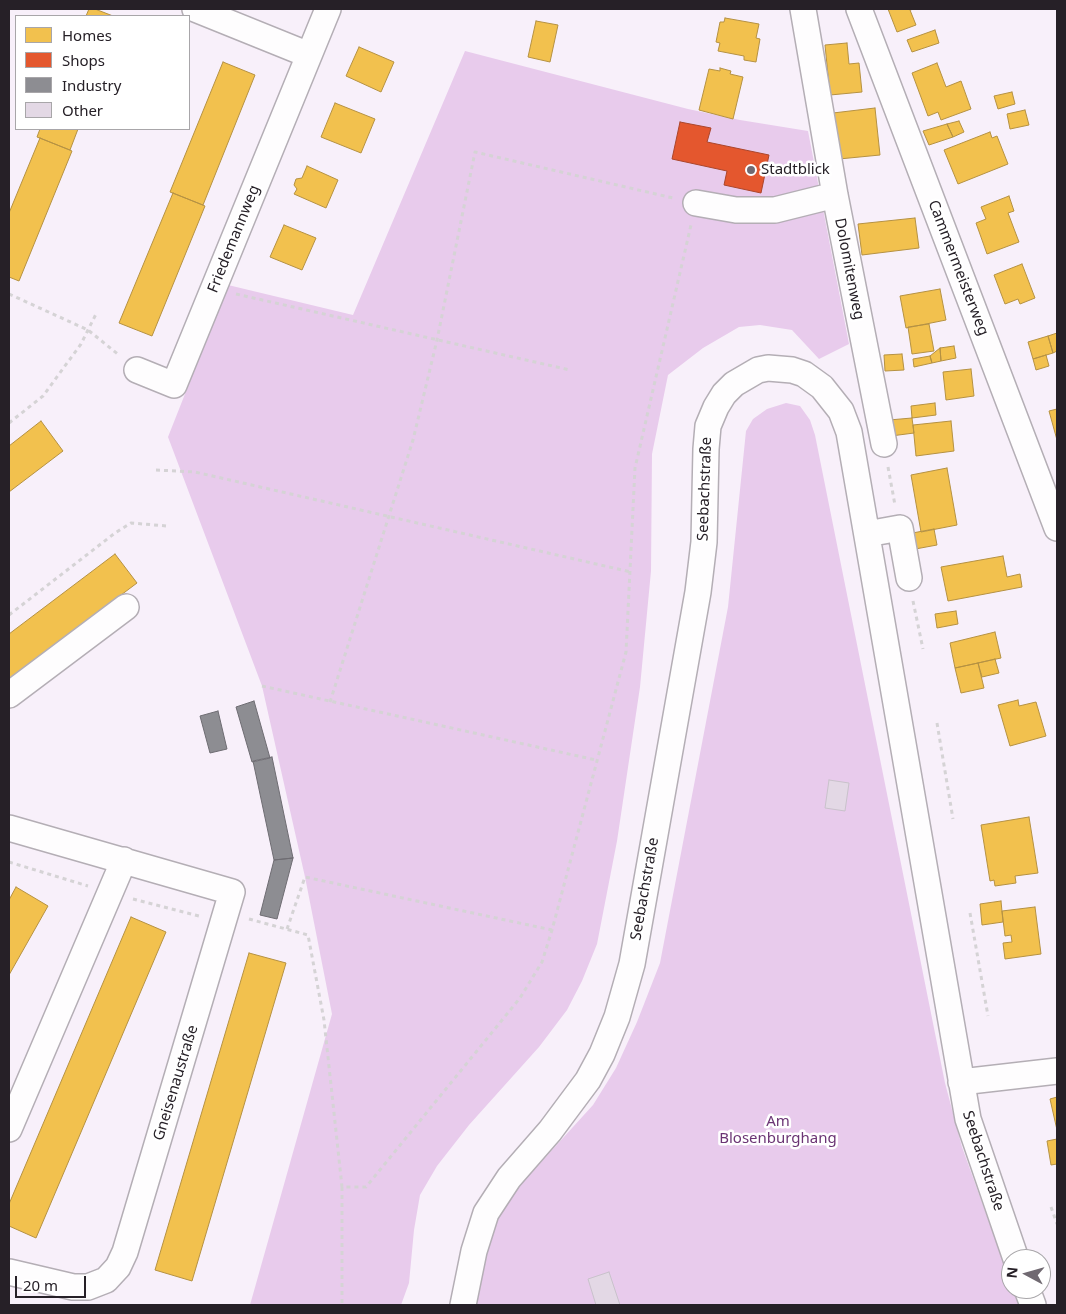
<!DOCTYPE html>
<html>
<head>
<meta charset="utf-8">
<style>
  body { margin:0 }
  #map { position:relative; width:1066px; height:1314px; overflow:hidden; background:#f8f0fa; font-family:"Noto Sans",sans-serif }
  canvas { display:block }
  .frame { position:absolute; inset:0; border:10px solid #262027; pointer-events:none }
  .legend { position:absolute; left:15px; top:15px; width:175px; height:115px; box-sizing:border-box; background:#fff; border:1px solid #a8a6a9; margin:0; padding:6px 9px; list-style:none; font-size:15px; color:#262027 }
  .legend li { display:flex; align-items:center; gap:10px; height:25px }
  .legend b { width:25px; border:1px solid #a8a6a9 }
  .north { position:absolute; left:1001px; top:1249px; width:50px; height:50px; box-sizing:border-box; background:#fff; border:1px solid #a8a6a9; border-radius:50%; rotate:276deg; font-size:14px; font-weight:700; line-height:20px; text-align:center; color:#262027 }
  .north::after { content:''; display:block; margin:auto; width:18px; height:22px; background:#706971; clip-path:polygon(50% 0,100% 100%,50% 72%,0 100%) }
  .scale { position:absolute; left:15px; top:1276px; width:71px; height:22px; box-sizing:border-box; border:2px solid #262027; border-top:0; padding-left:6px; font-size:15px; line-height:18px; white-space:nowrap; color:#262027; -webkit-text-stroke:4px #fff; paint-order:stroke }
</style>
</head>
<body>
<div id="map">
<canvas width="1066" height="1314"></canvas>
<div class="frame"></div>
<ul class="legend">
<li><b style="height:14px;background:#f2c14e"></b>Homes</li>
<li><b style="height:14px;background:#e4572e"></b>Shops</li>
<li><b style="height:14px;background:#8d8d92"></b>Industry</li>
<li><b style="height:14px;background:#e3d8e5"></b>Other</li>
</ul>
<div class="north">N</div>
<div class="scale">20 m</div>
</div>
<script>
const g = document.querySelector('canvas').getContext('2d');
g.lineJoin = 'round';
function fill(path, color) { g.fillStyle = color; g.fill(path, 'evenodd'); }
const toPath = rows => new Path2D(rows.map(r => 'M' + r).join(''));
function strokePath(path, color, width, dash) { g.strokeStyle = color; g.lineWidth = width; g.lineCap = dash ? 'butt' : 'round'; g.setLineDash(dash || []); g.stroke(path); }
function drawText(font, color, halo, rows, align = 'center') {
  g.font = font + ' "Noto Sans",sans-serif'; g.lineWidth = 5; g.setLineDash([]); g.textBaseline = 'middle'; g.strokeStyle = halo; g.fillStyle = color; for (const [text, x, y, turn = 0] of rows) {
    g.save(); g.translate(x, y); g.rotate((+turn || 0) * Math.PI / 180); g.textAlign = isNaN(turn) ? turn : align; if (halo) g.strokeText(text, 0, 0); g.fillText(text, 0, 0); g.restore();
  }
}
const green = toPath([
  [465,51,688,109,740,120,808,131,849,344,819,359,792,330,760,325,739,327,703,348,668,375,652,454,651,571,640,687,617,841,597,944,582,981,567,1010,539,1047,469,1125,437,1166,420,1195,414,1230,409,1283,401,1305,250,1305,332,1014,305,877,262,686,168,437,228,285,353,315],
  [786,403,800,406,810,420,815,435,945,1083,962,1147,1011,1283,1011,1289,1013,1289,1019,1305,476,1305,490,1231,502,1205,593,1105,616,1068,637,1022,660,963,728,607,746,431,753,419,767,409]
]);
const homes = toPath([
  [89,9,95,9,113,16,86,16,89,9],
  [888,9,914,9,910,10,916,25,897,32,888,9],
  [725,18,759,24,756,38,760,39,756,62,744,60,744,56,718,51,720,43,716,42,720,22,724,22,725,18],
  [536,21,558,25,550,62,528,57,536,21],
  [935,30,939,43,912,52,907,40,935,30],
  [847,43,849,64,859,63,862,92,830,95,825,45,847,43],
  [359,47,394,62,381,92,346,76,359,47],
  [223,62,255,75,203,205,170,192,223,62],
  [937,63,946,87,961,81,971,109,941,120,938,112,928,116,912,73,937,63],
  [720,68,731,71,730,74,743,77,733,119,699,110,709,69,720,71,720,68],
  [1012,92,1015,104,998,109,994,96,1012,92],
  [335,103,375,119,361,153,321,137,335,103],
  [875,108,880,155,839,159,833,113,875,108],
  [1025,110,1029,125,1010,129,1007,114,1025,110],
  [959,121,964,132,953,137,947,124,959,121],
  [947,124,953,137,929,145,923,131,947,124],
  [40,129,78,129,70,150,37,137,40,129],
  [990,132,992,138,997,136,1008,164,958,184,944,150,990,132],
  [40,138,72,151,19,281,9,277,9,213,40,138],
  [307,166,338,180,326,208,294,194,297,189,294,185,296,179,302,178,307,166],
  [173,193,205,206,152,336,119,323,173,193],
  [1009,196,1014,211,1008,213,1019,242,987,254,976,223,986,219,981,207,1009,196],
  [915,218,919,248,862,255,858,224,915,218],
  [284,225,316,238,302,270,270,257,284,225],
  [1022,264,1035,298,1020,304,1018,299,1005,304,994,275,1022,264],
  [940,289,946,320,906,328,900,296,940,289],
  [929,324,934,351,912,354,908,327,929,324],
  [1057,333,1057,351,1053,353,1048,336,1057,333],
  [1048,336,1053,353,1033,359,1028,342,1048,336],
  [954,346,956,358,941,361,940,348,954,346],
  [940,348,941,361,932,363,930,356,940,348],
  [902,354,904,370,885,371,884,355,902,354],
  [1046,355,1049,366,1036,370,1033,359,1046,355],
  [930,356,932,363,914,367,913,359,930,356],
  [971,369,974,396,946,400,943,372,971,369],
  [935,403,936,415,912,418,911,406,935,403],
  [1057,409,1057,440,1049,411,1057,409],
  [912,418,914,433,891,436,889,420,912,418],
  [41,421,63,451,9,492,9,446,41,421],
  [951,421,954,451,916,456,913,425,951,421],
  [947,468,957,525,921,532,911,475,947,468],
  [934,529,937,545,910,550,907,534,934,529],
  [115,554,137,583,9,679,9,634,115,554],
  [1003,556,1007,577,1020,574,1022,587,948,601,941,567,1003,556],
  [956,611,958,624,937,628,935,614,956,611],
  [995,632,1001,658,955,668,950,643,995,632],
  [995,659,999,673,982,677,978,663,995,659],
  [978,663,984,688,961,693,955,668,978,663],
  [1018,700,1019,706,1036,702,1046,736,1010,746,998,705,1018,700],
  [1029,817,1038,873,1015,876,1016,883,995,886,994,880,990,881,981,825,1029,817],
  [16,887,48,906,9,975,9,900,16,887],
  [1001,901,1003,922,982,925,980,904,1001,901],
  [1035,907,1041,954,1005,959,1003,943,1012,942,1011,935,1005,936,1002,911,1035,907],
  [131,917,166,932,36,1238,9,1226,9,1204,131,917],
  [249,953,286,963,192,1281,155,1270,249,953],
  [1057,1097,1057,1130,1050,1099,1057,1097],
  [1057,1139,1057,1164,1051,1165,1047,1141,1057,1139]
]);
const shops = toPath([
  [680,122,711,128,707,142,769,155,761,193,724,185,727,171,672,159,680,122]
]);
const industry = toPath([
  [254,701,270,758,252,762,236,707,254,701],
  [218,711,227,749,210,753,200,716,218,711],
  [272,757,293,858,274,860,253,761,272,757],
  [293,858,277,919,260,915,274,860,293,858]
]);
const building = toPath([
  [829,780,849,783,845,811,825,808,829,780],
  [609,1272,620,1305,596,1305,588,1279,609,1272]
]);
const path = toPath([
  [9,294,88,330,119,355],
  [236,294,570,370],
  [9,423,43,396,81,344,96,314],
  [888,467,895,505],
  [156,470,195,472,631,572],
  [913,601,923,649],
  [9,615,115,533,131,523,167,526],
  [262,686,596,760],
  [330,702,413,440,437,340,475,152,673,198],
  [937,723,953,819],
  [9,862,88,886],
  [133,899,199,916],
  [970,913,988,1016],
  [249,919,308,935,324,1020,342,1187,366,1187,520,998,542,962,552,930,626,652,635,468,691,225],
  [287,929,305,877,552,930],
  [342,1187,342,1305],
  [1051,1207,1057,1224]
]);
const minor = toPath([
  [195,9,309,55],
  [803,9,835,195,884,444],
  [859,9,1057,528],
  [696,203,736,210,775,210,835,195],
  [137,370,174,385,328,9],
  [867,534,900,528,909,578],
  [9,695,126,607],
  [9,828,232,892,125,1252,118,1267,106,1280,88,1287,73,1287,9,1272],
  [961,1082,1057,1071],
  [9,1129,124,860],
  [1027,1289,1033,1305],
  [463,1305,474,1251,486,1213,509,1178,550,1131,588,1080,602,1054,617,1017,632,964,698,592,704,542,706,449,708,426,716,407,724,394,734,384,758,370,768,368,792,370,804,374,822,387,841,411,849,432,968,1119,1016,1259]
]);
const markers = [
  [751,170,5,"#706971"]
];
const poiNames = [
  ["Stadtblick",761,170]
];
const streetNames = [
  ["Friedemannweg",234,239,-68],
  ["Cammermeisterweg",958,268,69],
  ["Dolomitenweg",849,269,79],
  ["Seebachstraße",705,489,-88],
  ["Seebachstraße",645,889,-80],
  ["Gneisenaustraße",176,1083,-73],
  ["Seebachstraße",983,1161,72]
];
const parkNames = [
  ["Am",778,1122],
  ["Blosenburghang",778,1139]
];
fill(green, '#e8cbec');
fill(homes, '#f2c14e');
strokePath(homes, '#b59142', 1);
fill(shops, '#e4572e');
strokePath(shops, '#ab462c', 1);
fill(industry, '#8d8d92');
strokePath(industry, '#6e6c72', 1);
fill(building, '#e3d8e5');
strokePath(building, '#c9c2cb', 1);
strokePath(minor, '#b4aeb5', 28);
strokePath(path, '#d5d3d5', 3, [4, 4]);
strokePath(minor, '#fefdfe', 25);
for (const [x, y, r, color] of markers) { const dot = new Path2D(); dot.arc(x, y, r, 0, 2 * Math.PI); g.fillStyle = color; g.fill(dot); strokePath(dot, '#fff', 2); }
drawText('15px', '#262027', '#fff', poiNames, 'left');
drawText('15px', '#262027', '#fff', streetNames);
drawText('15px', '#6b3474', '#fff', parkNames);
</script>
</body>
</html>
